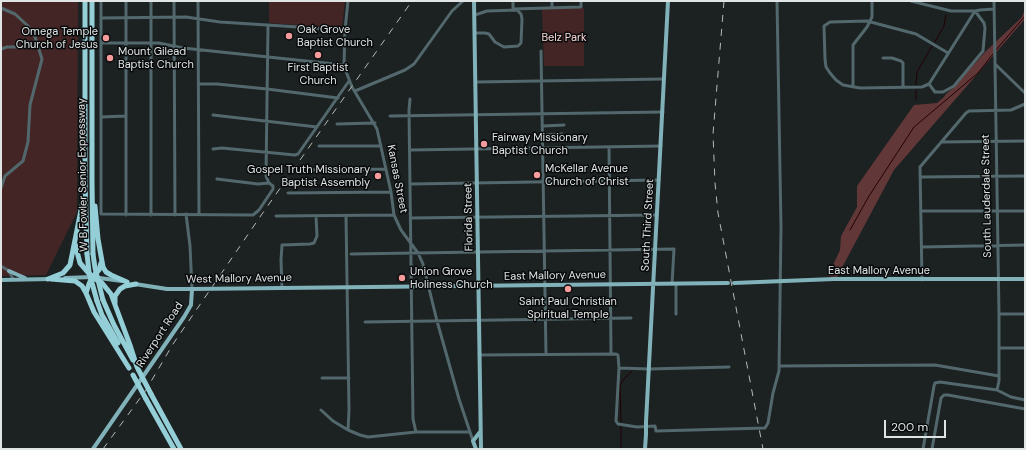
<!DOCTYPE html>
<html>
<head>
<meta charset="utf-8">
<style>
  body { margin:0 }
  #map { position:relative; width:1026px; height:450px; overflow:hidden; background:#1c2122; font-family:"DM Sans",sans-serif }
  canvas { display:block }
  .frame { position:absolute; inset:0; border:2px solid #e0e4e4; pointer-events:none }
  .scale { position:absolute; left:884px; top:420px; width:62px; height:18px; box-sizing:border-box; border:2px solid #e0e4e4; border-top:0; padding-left:5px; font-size:12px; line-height:14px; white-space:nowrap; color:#e0e4e4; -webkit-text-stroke:3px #080a0b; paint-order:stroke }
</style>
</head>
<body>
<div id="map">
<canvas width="1026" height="450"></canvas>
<div class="frame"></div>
<div class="scale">200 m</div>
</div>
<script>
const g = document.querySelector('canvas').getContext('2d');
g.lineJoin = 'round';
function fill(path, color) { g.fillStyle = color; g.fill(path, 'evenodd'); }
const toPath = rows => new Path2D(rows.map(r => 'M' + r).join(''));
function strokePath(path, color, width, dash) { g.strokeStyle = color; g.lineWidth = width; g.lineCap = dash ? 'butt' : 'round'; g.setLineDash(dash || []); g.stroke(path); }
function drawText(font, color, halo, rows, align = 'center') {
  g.font = font + ' "DM Sans",sans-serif'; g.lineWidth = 3; g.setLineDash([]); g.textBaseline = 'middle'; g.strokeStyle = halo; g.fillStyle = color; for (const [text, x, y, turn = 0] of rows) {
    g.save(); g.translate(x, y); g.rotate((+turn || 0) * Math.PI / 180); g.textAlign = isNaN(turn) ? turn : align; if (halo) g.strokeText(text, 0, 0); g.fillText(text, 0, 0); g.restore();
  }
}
const green = toPath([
  [1,1,78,1,77,212,46,275,1,276],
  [269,1,345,1,342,28,269,23],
  [584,8,584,66,544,66,542,9]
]);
const forest = toPath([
  [1025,9,1025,19,894,170,837,277,828,276,840,250,841,236,857,207,857,186,914,105,937,103,944,97,946,94,953,88,986,51,1022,17]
]);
const stream = toPath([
  [935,42,944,26,946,15],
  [996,50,1025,16],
  [916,85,917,72,932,46],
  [916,90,916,100],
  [850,230,869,196,914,127,978,73,993,54],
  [621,422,620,385,623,380,632,371],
  [621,426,621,449]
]);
const minor = toPath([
  [101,1,101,214,253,215,259,210,273,189,273,186,269,183,258,184,217,179],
  [151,1,151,215],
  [174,1,175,215],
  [198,1,199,214],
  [348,1,345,30,344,65,347,74,352,87,377,129,391,192,394,215,401,230,418,253,423,264,437,321,459,399,473,441],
  [513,1,513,9,581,7,581,1],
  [552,1,552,8],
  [911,1,951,11,975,11,980,10,994,9],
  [994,1,999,314,999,381,997,390],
  [1,8,15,14,28,26,35,37,42,59,30,105,28,142,23,161,5,176,1,188],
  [975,11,984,23,985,28,983,51,954,86,943,92,935,92,929,84,975,11],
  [475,15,487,11,517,10,521,14,522,19,521,43,518,46,504,47,495,42,489,34,485,33,475,33],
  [101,18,186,17,220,22,345,30],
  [268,25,266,176,269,183],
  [101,43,159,43,183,48,344,65],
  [1,49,7,47,39,47],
  [541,51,546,354],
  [883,58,892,58,901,61,903,63,903,87],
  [995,64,1025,93],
  [476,82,664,79],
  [199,84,217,84,267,89,338,98],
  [929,84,922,87,860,88,843,85,836,80,830,73,826,67,825,59,824,26,830,22,867,21,916,34,948,53],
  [853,87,853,45,867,27,872,17,872,1],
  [355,91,405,70,414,64,452,11,463,1],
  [410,99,409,110,413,419,416,432],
  [213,115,317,127],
  [390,116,663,112],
  [101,117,126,116],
  [337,124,375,123],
  [543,126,564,125],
  [543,135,562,134],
  [942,142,1025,141],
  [319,146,381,146],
  [609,147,611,353],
  [213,149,222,148,295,155,298,154,349,81],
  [410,150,661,146],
  [302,170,386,169],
  [920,177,1025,176],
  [411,184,659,180],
  [288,193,391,192],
  [921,211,1025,211],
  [186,214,190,246,192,289],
  [126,215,126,1],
  [276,216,394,215],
  [346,216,349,410,348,430],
  [411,218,657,215],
  [922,247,1025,245],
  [351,254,674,249,672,284],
  [1,266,9,271,13,279],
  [922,280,920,167,966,113,969,111,1011,110,1025,104],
  [676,284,676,314],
  [282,288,281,260,282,245,310,244,314,243,317,236,316,216],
  [999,314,1025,314],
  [365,322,631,318],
  [999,348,1025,348],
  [479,355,616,354,618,355,619,368,616,421,618,424,637,427,655,426,656,431,765,428,768,423,773,393,779,371,781,227,777,1],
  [779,366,935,365,999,376],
  [619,368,649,369,729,367],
  [322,378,349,378],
  [321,410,333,421,348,430,360,435,368,437,416,432,470,432],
  [923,449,934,386,935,383,940,382,997,390,1011,397,1025,400],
  [932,449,941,398,944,395,948,395,1025,409]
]);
const major = toPath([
  [474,1,481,449],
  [9,271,25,278],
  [65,278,92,277,122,281],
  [1,280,51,279],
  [734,283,834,279,1025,279],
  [135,284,167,289,192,289,728,283],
  [646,422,668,1],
  [93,449,184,317,191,305,192,289],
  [476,449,473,441,480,432],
  [645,449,646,434]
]);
const highway = toPath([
  [85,1,85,181,87,254],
  [92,1,92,181,93,254],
  [95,206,98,239,103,267,106,272,111,275,127,282],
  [75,244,80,263,92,277,102,283,111,294,130,345,137,367],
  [101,263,99,270,92,277,89,284,86,293,94,312,129,368],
  [48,279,63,273,70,265,83,200],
  [51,279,75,281,82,286,86,293],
  [103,300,114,325,133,360],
  [97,301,102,315,118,343],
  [115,303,115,296,120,289,125,286,136,284],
  [151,394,181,449],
  [146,399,174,449]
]);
const rail = toPath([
  [724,1,713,134,715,183,718,213,763,449],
  [103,449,146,390,173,344,262,214,412,1]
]);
const majorBridge = toPath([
  [646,434,646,422]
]);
const highwayBridge = toPath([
  [87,254,89,272,97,301],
  [93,254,95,268,103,300],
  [138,369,151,394],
  [133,375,146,399]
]);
const markers = [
  [289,36,4,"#f59b9b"],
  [106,38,4,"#f59b9b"],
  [318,55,4,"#f59b9b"],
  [110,58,4,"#f59b9b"],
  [484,144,4,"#f59b9b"],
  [537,175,4,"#f59b9b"],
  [378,176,4,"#f59b9b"],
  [402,278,4,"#f59b9b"],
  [568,289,4,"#f59b9b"]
];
const poiNames = [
  ["Oak Grove",297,30],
  ["Baptist Church",297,43],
  ["Omega Temple",98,32,"right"],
  ["Church of Jesus",98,45,"right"],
  ["Mount Gilead",118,52],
  ["Baptist Church",118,65],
  ["First Baptist",318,68,"center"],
  ["Church",318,81,"center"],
  ["Fairway Missionary",492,138],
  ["Baptist Church",492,151],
  ["McKellar Avenue",545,169],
  ["Church of Christ",545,182],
  ["Gospel Truth Missionary",370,170,"right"],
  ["Baptist Assembly",370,183,"right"],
  ["Union Grove",410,272],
  ["Holiness Church",410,285],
  ["Saint Paul Christian",568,302,"center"],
  ["Spiritual Temple",568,315,"center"]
];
const parkNames = [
  ["Belz Park",564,38]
];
const streetNames = [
  ["W B Fowler Senior Expressway",83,175,-91],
  ["Kansas Street",397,179,79],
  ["South Lauderdale Street",987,196,-91],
  ["Florida Street",469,217,-91],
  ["South Third Street",648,225,-87],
  ["East Mallory Avenue",879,271],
  ["East Mallory Avenue",555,276,-1],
  ["West Mallory Avenue",239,279,-1],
  ["Riverport Road",160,335,-57]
];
fill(green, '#442525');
fill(forest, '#623738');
strokePath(stream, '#220104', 1);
strokePath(minor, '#52686c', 3);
strokePath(major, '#81b2b9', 4);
strokePath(highway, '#94cfd8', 5);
strokePath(rail, '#b5b9b9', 1, [7, 7]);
strokePath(majorBridge, '#81b2b9', 4);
strokePath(highwayBridge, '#94cfd8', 5);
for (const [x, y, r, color] of markers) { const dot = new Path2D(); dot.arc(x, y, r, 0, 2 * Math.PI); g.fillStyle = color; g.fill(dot); strokePath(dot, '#080a0b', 1.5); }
drawText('11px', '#e0e4e4', '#080a0b', poiNames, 'left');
drawText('11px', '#f8d7d6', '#080a0b', parkNames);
drawText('11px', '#e0e4e4', '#080a0b', streetNames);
</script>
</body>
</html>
